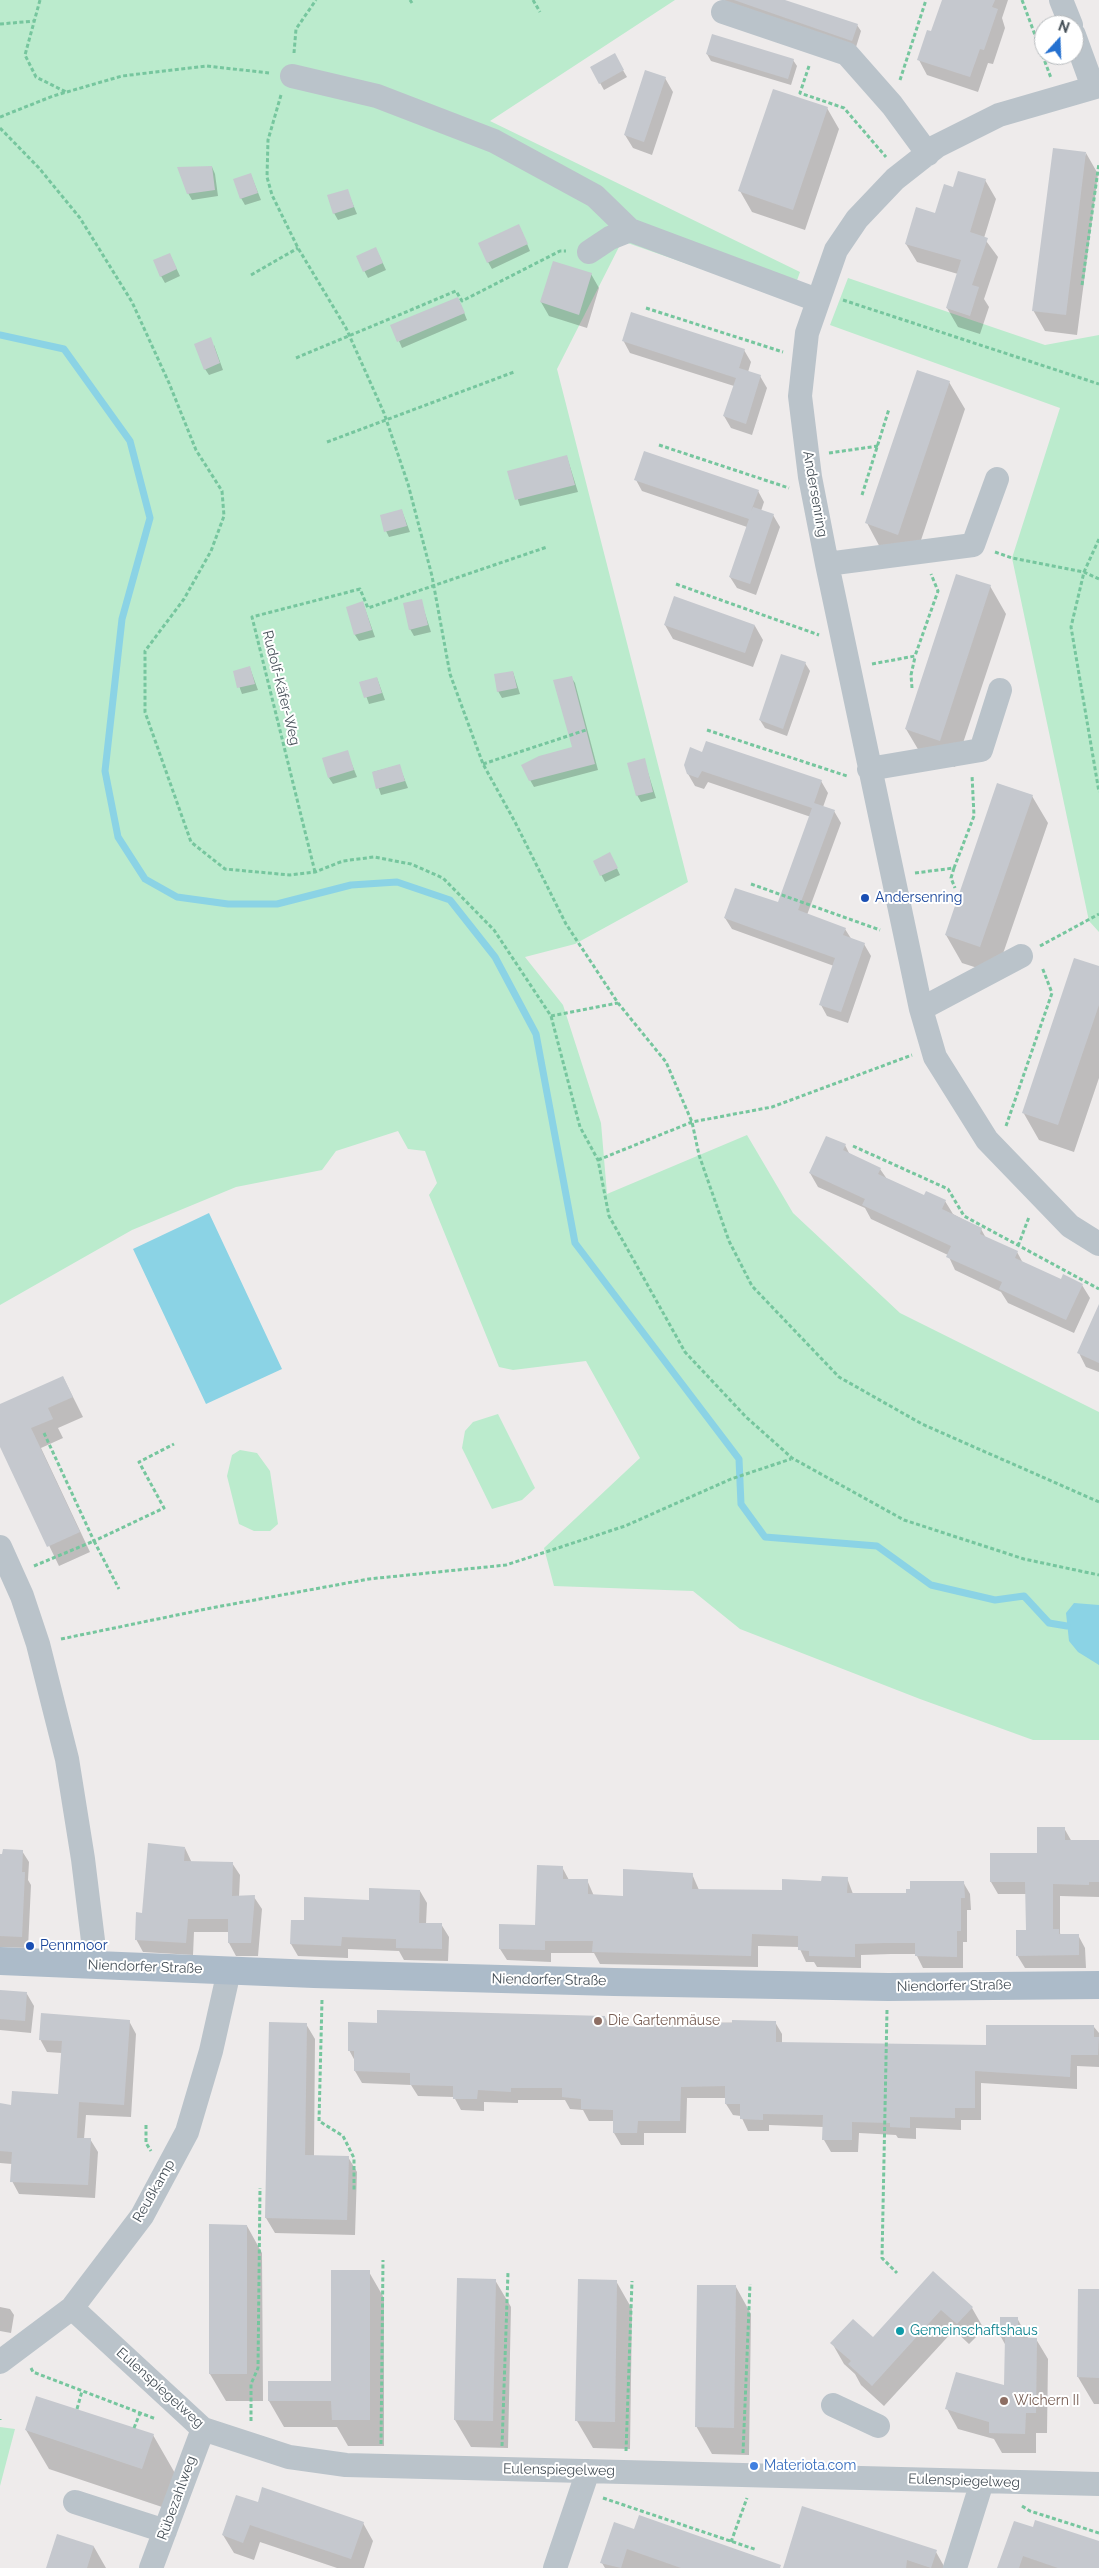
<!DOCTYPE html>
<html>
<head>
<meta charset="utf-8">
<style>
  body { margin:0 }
  #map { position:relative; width:1099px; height:2568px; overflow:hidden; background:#eeebeb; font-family:Raleway,sans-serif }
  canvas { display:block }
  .north { position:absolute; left:1034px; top:15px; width:50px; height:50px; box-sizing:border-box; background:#fff; border:1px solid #b5b9bc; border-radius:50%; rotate:20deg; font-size:14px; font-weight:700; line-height:20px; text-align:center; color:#454f57 }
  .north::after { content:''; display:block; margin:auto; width:18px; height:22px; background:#2470d0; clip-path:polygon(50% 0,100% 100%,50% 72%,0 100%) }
</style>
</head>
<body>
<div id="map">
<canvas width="1099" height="2568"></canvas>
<div class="north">N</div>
</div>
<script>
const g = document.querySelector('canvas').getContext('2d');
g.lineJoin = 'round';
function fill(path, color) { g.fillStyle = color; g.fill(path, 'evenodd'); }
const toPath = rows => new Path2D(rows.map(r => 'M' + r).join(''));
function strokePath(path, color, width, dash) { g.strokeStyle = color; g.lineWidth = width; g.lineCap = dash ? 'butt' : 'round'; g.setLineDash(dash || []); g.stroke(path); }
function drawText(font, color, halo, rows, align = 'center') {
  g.font = font + ' Raleway,sans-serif'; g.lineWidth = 4; g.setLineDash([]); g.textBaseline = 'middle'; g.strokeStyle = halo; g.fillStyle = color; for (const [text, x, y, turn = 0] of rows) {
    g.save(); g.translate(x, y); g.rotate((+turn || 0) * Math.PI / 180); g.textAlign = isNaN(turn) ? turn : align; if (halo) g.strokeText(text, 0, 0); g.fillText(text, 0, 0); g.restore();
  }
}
const green = toPath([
  [0,0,675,0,490,121,800,272,790,300,622,241,557,369,688,882,575,944,525,957,563,1005,601,1123,607,1194,747,1135,793,1213,900,1313,1099,1412,1099,1740,1033,1740,920,1699,740,1629,693,1591,554,1586,544,1548,640,1458,586,1361,513,1370,499,1367,429,1195,437,1183,425,1151,408,1149,398,1131,336,1151,322,1170,236,1187,132,1230,0,1305],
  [848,278,1045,345,1099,335,1099,932,1089,921,1012,558,1060,408,830,325],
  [498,1414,535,1488,522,1500,492,1509,462,1448,465,1431,473,1422],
  [240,1450,257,1453,270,1471,278,1524,270,1531,254,1531,239,1524,227,1476,232,1455],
  [0,2427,15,2429,0,2486]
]);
const water = toPath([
  [209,1213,282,1369,206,1404,133,1249],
  [1074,1603,1099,1605,1099,1665,1078,1652,1069,1641,1066,1613]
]);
const shadow = toPath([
  [724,0,781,0,857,25,861,31,856,47,727,5],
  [943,0,1008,0,1002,18,1005,28,993,64,988,63,978,92,927,75,919,60,932,33],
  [707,54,793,60,797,66,791,85,711,61],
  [614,55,627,77,604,90,591,67],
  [665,78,673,92,652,155,633,148,625,135],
  [827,108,839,129,805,230,752,212,740,191],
  [1086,153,1098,174,1077,335,1045,331,1033,310],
  [212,167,215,174,218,196,192,200,188,193],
  [251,175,261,200,245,205,241,198],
  [985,180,996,199,984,238,998,257,984,299,989,307,980,334,958,327,947,308,958,274,917,262,906,244,936,214,954,188],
  [347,190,357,214,338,220,334,213],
  [522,232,530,251,492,269,488,262],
  [170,255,180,276,165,283,161,276],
  [379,255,386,270,368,278,357,257],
  [591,274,599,288,587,328,549,316,541,302],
  [461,305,467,320,402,348,399,341],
  [623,340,744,350,751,362,748,372,760,376,767,388,752,435,731,428,724,416,734,386,630,353],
  [214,345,223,370,209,375,205,369],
  [949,382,965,409,914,561,882,551,867,523],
  [567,457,578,492,520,506,509,472],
  [636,480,758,491,764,502,761,511,773,515,780,527,756,595,737,588,730,577,747,527,642,491],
  [402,511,410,532,389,537,386,531],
  [990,586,1006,614,955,767,922,756,906,729],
  [421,601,431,632,414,636,410,629],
  [363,603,375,637,359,641,355,635],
  [665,625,755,626,763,640,753,667,673,639],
  [805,663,810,671,787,736,765,728,760,720],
  [250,668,258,690,242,694,234,672],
  [513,672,520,694,502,698,498,691],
  [571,677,575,683,598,770,534,787,530,780,573,748],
  [377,678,385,700,369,704,361,682],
  [347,752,357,777,333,784,329,778],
  [703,754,821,781,828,793,823,807,834,811,841,823,807,915,845,929,852,940,864,944,871,956,848,1023,827,1016,821,1005,834,966,732,929,725,918,779,903,811,817,708,782,704,789,695,786,688,774],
  [644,760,656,798,641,802,637,795],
  [399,765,408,788,381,795,373,772],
  [1032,796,1048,823,996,974,962,963,946,935],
  [613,860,620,875,605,882,594,861],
  [1099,968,1099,1078,1074,1152,1039,1140,1023,1112],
  [845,1145,850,1155,880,1169,887,1179,925,1197,945,1201,953,1214,981,1229,986,1238,1017,1252,1023,1263,1061,1281,1082,1285,1090,1298,1074,1333,1008,1303,1001,1292,955,1270,948,1255,871,1219,865,1208,818,1187,810,1173],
  [1099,1322,1099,1372,1086,1367,1079,1353],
  [63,1377,83,1417,58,1428,63,1438,41,1448,90,1552,59,1566,0,1444,0,1406],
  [1064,1828,1072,1842,1099,1841,1099,1897,1060,1896,1060,1933,1061,1936,1078,1935,1085,1948,1086,1968,1025,1968,1017,1955,1027,1931,1026,1894,998,1894,991,1882,1038,1855],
  [185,1848,192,1863,232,1863,240,1875,239,1897,254,1897,262,1909,258,1956,236,1956,229,1943,229,1932,194,1932,193,1955,143,1952,136,1939],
  [22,1851,29,1862,28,1880,31,1885,28,1948,0,1947,0,1855],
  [562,1867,569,1880,587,1880,594,1896,625,1897,692,1874,699,1890,783,1892,847,1878,853,1894,907,1894,963,1882,970,1894,971,1910,967,1910,967,1942,963,1942,963,1968,923,1968,916,1954,891,1954,861,1955,861,1968,817,1967,814,1962,806,1962,799,1947,758,1946,758,1967,600,1964,594,1953,551,1953,551,1962,507,1960,500,1949,536,1926],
  [420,1891,427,1903,426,1924,441,1924,449,1937,448,1961,404,1960,399,1951,348,1949,348,1958,298,1956,291,1944,305,1922,370,1902],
  [0,1991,27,1994,34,2006,31,2033,0,2030],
  [605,2017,610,2027,647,2028,692,2020,694,2023,775,2022,782,2034,782,2043,987,2046,1094,2027,1099,2033,1099,2067,1077,2066,1077,2089,981,2083,981,2120,961,2120,961,2130,916,2128,916,2139,898,2138,896,2135,859,2133,858,2152,831,2152,824,2140,824,2127,769,2125,769,2131,748,2131,741,2116,733,2115,726,2104,726,2098,687,2098,686,2133,644,2133,644,2145,621,2145,614,2133,614,2121,589,2121,583,2110,570,2109,565,2100,518,2100,518,2103,484,2102,484,2111,461,2110,454,2097,418,2096,411,2085,362,2083,355,2071,355,2061,349,2050,378,2024],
  [129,2021,136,2034,131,2117,86,2115,84,2139,90,2139,98,2152,95,2198,19,2194,12,2181,12,2164,0,2163,0,2105,12,2106,59,2096,62,2053,47,2052,40,2039],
  [306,2024,315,2039,314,2156,348,2157,357,2172,355,2235,275,2233,266,2218],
  [247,2226,262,2253,263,2401,226,2401,210,2374],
  [369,2272,384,2298,384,2446,348,2446,337,2427,284,2427,269,2401,333,2382],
  [933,2273,972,2308,984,2329,969,2344,954,2330,884,2406,861,2385,855,2374,844,2364,832,2343,873,2339],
  [495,2280,511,2307,508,2448,471,2447,455,2420],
  [616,2281,632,2309,630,2449,593,2448,577,2421],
  [736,2287,751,2314,749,2455,712,2454,696,2426],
  [1099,2290,1099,2404,1094,2404,1078,2377],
  [0,2307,10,2309,14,2315,11,2333,0,2331],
  [1017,2318,1028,2338,1036,2339,1048,2359,1047,2433,1036,2433,1036,2453,1002,2453,994,2439,958,2429,947,2409,1006,2387,1006,2346,1001,2337],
  [26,2430,153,2435,176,2475,165,2508,49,2469],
  [258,2503,363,2523,373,2541,364,2568,337,2568,260,2542,254,2560,234,2553,223,2535],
  [615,2524,763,2568,605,2568,602,2563],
  [1033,2529,1099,2542,1099,2568,999,2568],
  [58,2535,94,2547,106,2568,47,2568],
  [936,2552,945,2568,784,2568]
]);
const stream = toPath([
  [0,335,64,349,130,441,150,518,122,619,105,771,118,837,145,879,177,897,228,904,277,904,351,885,397,882,450,900,495,957,536,1034,575,1243,739,1459,741,1504,765,1537,877,1546,931,1585,995,1600,1024,1596,1049,1623,1067,1626]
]);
const building = toPath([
  [734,0,785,0,858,24,852,41],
  [942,0,995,0,992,7,998,9,997,12,984,50,980,49,970,77,917,60,927,30,931,31],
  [712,34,794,59,788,79,706,54],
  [615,53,624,70,599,84,590,67],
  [645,70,666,77,644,142,624,135],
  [773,89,828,107,793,210,738,191],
  [1053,148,1086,152,1066,315,1032,311],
  [212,166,215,190,187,194,177,167],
  [958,171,986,179,970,232,988,238,972,285,979,287,970,316,946,308,961,260,905,244,916,207,935,213,944,184,953,187],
  [251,173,258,193,240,199,233,179],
  [348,189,354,207,333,214,327,195],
  [519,224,528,244,487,263,478,243],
  [376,247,383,263,363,272,356,256],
  [170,253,177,269,160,277,153,260],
  [553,261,592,273,579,315,540,302],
  [458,297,465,313,397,342,390,325],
  [631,312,745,349,739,368,761,375,746,424,723,416,736,378,622,341],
  [211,337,220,363,204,370,194,344],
  [917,370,950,381,898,535,865,523],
  [644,451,759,490,751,511,753,507,774,514,750,584,729,577,749,519,634,480],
  [567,455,575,485,515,500,507,471],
  [402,509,407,526,384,532,380,515],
  [956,574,991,585,940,741,905,729],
  [674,596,755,625,745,653,664,625],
  [422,599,428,625,409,630,403,603],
  [363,601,372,630,354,635,346,607],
  [781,654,806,662,783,729,759,720],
  [250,666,255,684,237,688,233,671],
  [513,671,517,688,497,692,494,674],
  [572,676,595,764,529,781,521,765,539,756,572,747,553,680],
  [377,677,382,693,364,698,359,682],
  [706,741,822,780,814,803,835,810,798,910,846,928,843,935,865,943,841,1012,819,1005,835,958,724,918,735,888,778,902,812,808,702,771,698,778,687,774,684,765,690,747,702,752],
  [348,750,354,770,328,778,322,758],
  [645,758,653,792,636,796,627,763],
  [400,764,405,781,376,789,372,772],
  [997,783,1033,795,980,947,945,935],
  [610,852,618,868,600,876,593,861],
  [1074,958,1099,966,1099,1005,1058,1125,1022,1113],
  [826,1136,846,1144,843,1150,881,1168,878,1174,924,1195,926,1191,946,1200,942,1209,982,1228,980,1234,1018,1251,1015,1258,1061,1279,1063,1274,1083,1284,1066,1320,999,1289,1002,1282,946,1257,951,1246,862,1205,865,1199,809,1173],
  [1099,1304,1099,1363,1077,1353],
  [63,1376,73,1397,48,1408,53,1419,31,1428,80,1532,47,1547,0,1447,0,1404],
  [1037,1827,1065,1827,1065,1840,1099,1840,1099,1882,1089,1882,1089,1885,1053,1884,1053,1929,1059,1929,1059,1934,1079,1934,1079,1955,1016,1956,1016,1930,1026,1930,1025,1882,990,1882,990,1853,1037,1853],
  [148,1843,185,1847,184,1861,233,1862,232,1896,255,1895,251,1943,228,1943,228,1919,188,1919,186,1943,135,1940,136,1912,142,1913],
  [3,1849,23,1850,22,1872,25,1872,22,1937,0,1936,0,1854,2,1854],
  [537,1865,563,1866,563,1879,588,1879,588,1894,623,1896,623,1869,693,1873,692,1889,782,1890,782,1879,821,1881,822,1876,848,1877,847,1893,906,1893,906,1889,910,1889,910,1881,964,1881,965,1898,961,1898,961,1931,957,1931,957,1957,915,1956,915,1943,883,1943,855,1944,855,1957,809,1956,809,1951,798,1950,798,1936,752,1934,751,1956,592,1952,593,1941,545,1941,545,1950,499,1949,499,1924,535,1925],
  [369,1888,420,1890,419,1923,442,1923,442,1949,396,1948,396,1939,342,1937,341,1946,290,1944,291,1920,304,1920,304,1897,369,1900],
  [0,1990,27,1992,25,2021,0,2019],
  [377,2010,605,2016,605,2025,646,2027,646,2018,692,2019,692,2022,732,2023,732,2020,776,2021,776,2042,986,2045,986,2025,1094,2025,1094,2037,1099,2037,1098,2055,1071,2055,1070,2077,975,2071,975,2108,955,2108,955,2118,910,2117,910,2128,890,2127,890,2123,852,2122,852,2140,822,2140,823,2115,763,2114,763,2120,740,2119,740,2104,725,2104,725,2086,681,2087,680,2121,638,2121,637,2133,613,2133,613,2110,581,2109,581,2099,562,2097,562,2088,511,2088,511,2092,478,2090,477,2099,453,2099,453,2086,410,2085,410,2073,354,2071,354,2051,348,2051,348,2022,377,2023],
  [41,2013,130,2020,124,2105,79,2102,77,2138,91,2138,88,2185,10,2182,12,2152,0,2151,0,2103,11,2105,12,2091,58,2094,62,2041,39,2040],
  [269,2022,307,2023,305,2155,349,2156,347,2220,265,2218],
  [209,2224,247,2225,247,2374,209,2374],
  [331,2270,370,2270,370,2420,332,2420,331,2401,268,2401,268,2381,331,2381],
  [933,2271,973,2307,957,2324,941,2310,872,2386,848,2364,851,2361,830,2343,853,2319,873,2337],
  [457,2278,496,2279,493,2421,454,2420],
  [578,2279,617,2280,615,2422,575,2421],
  [697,2285,736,2285,734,2428,695,2427],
  [1078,2289,1099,2289,1099,2378,1077,2377],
  [1000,2317,1018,2317,1018,2337,1012,2337,1037,2338,1036,2413,1026,2413,1025,2434,989,2433,989,2422,945,2409,956,2372,1004,2385,1005,2337,1000,2337],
  [36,2396,154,2434,142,2469,25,2430],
  [262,2487,364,2522,351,2559,250,2525,243,2543,222,2535,236,2495,258,2502],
  [802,2506,937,2550,931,2568,907,2560,906,2568,783,2568],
  [639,2515,781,2565,780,2568,681,2568,627,2549,621,2568,600,2563,614,2522,634,2529],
  [1035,2520,1099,2541,1099,2568,1058,2568,1023,2556,1019,2568,997,2568,1014,2521,1033,2527],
  [57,2534,94,2546,87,2568,46,2568]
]);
const path = toPath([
  [40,0,25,55,36,77,66,92],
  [410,0,412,3],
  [533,0,540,12],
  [1022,0,1051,78],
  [0,24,35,21],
  [294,53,296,29,316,0],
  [809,66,800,93,844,108,886,157],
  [900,80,926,0],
  [281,95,268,140,267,177,272,195,298,248,346,328,384,413,408,484,432,576,450,674,483,764,515,822,566,924,618,1003,666,1062,692,1122,699,1155,729,1241,752,1286,839,1377,922,1424,1099,1502],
  [0,117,53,96,122,76,207,66,269,73],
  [0,128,39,168,80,218,132,302,169,383,196,450,222,491,224,516,211,551,184,599,145,651,145,712,191,842,225,869,290,875,315,872,343,861,374,857,411,864,443,878,494,930,551,1016,580,1127,598,1160,609,1216,685,1352,746,1417,792,1458,904,1520,1024,1559,1099,1575],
  [251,275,298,248],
  [1082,285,1099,163],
  [843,300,1099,384],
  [646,308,783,352],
  [296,358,456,291,462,301,560,251,566,251],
  [327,442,514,372],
  [659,445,789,488],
  [829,453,878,446],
  [862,495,889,409],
  [1099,539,1084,572,1071,627,1099,792],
  [995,552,1012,558,1084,572,1099,579],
  [676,584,819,635],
  [872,664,915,656,938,591,931,574],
  [912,688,911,675,915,657],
  [707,730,847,776],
  [483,764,586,730],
  [954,868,951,878,955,888],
  [315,872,252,617,360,589,368,608,547,547],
  [915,873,954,868,974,816,972,775],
  [751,884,880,930],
  [1040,946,1099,914],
  [551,1016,618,1003],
  [1006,1126,1052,993,1042,967],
  [853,1146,948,1189,964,1216,1099,1289],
  [598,1160,692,1122,772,1107,912,1055],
  [1018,1246,1029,1217],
  [44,1433,94,1541,164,1508,139,1462,174,1444],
  [34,1566,94,1541,119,1589],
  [61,1639,211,1608,369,1579,506,1565,625,1526,731,1479,791,1459],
  [322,2000,319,2121,343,2136,354,2158,354,2192],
  [887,2010,882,2258,897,2273],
  [146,2125,146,2143,151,2151],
  [31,2368,33,2372,156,2419],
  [77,2409,82,2391],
  [0,2419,0,2420],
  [251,2421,251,2384,258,2368,260,2188],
  [134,2428,140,2413],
  [381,2444,383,2260],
  [502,2446,508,2272],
  [626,2451,632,2281],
  [743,2453,750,2284],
  [603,2498,757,2550],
  [1022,2506,1030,2511,1099,2533],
  [731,2542,747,2498]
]);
const minor = toPath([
  [1061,0,1071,25],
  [723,12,847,54,892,105,928,154],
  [1074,35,1093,87],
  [292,76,377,96,494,141,595,196,630,230,817,300],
  [1099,86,999,115,937,146,895,179,857,219,836,250,807,333,800,396,810,477,827,564,921,1009,935,1057,987,1140,1070,1226,1099,1244],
  [589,252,610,238,630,230],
  [827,564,973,545,997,479],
  [869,769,981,750,1000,690],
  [921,1009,1021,956],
  [0,1547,22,1596,38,1644,67,1759,83,1859,96,1965],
  [72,2308,203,2429,289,2457,346,2465,1099,2484],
  [0,2362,72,2308,142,2216,187,2132,211,2051,229,1971],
  [833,2405,878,2426],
  [75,2502,165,2531],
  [151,2568,203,2429],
  [555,2568,588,2471],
  [955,2568,982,2482]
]);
const major = toPath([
  [0,1961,314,1974,614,1982,888,1987,1099,1985]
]);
const markers = [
  [865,898,5,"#1a4fb4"],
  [30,1946,5,"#1a4fb4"],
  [598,2021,5,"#8d6e63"],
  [900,2331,5,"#0f9aa8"],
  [1004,2401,5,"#8d6e63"],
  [754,2466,5,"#3f7fe0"]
];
const streetNames = [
  ["Andersenring",815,494,80],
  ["Rudolf-Käfer-Weg",281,688,76],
  ["Niendorfer Straße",145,1967,2],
  ["Niendorfer Straße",549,1980,1],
  ["Niendorfer Straße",954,1986,-1],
  ["Reußkamp",154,2191,-60],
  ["Eulenspiegelweg",160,2388,42],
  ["Eulenspiegelweg",559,2470,1],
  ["Eulenspiegelweg",964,2481,2],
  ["Rübezahlweg",177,2498,-70]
];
const transitNames = [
  ["Andersenring",875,898],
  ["Pennmoor",40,1946]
];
const educationNames = [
  ["Die Gartenmäuse",608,2021],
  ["Wichern II",1014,2401]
];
const cultureNames = [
  ["Gemeinschaftshaus",910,2331]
];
const shopNames = [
  ["Materiota.com",764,2466]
];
fill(green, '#bbebcd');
fill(water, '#8bd3e5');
fill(shadow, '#0003');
strokePath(stream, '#8bd3e5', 7);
fill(building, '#c5c8ce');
strokePath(path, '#76c69e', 3, [4, 2.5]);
strokePath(minor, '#bac3ca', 24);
strokePath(major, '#acbbc9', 28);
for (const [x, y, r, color] of markers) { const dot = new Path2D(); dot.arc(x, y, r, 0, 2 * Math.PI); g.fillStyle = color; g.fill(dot); strokePath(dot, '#fff', 2); }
drawText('14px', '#454f57', '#fff', streetNames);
drawText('14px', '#164399', '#fff', transitNames, 'left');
drawText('14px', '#785e54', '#fff', educationNames, 'left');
drawText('14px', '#0d838f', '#fff', cultureNames, 'left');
drawText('14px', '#366cbe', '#fff', shopNames, 'left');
</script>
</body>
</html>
